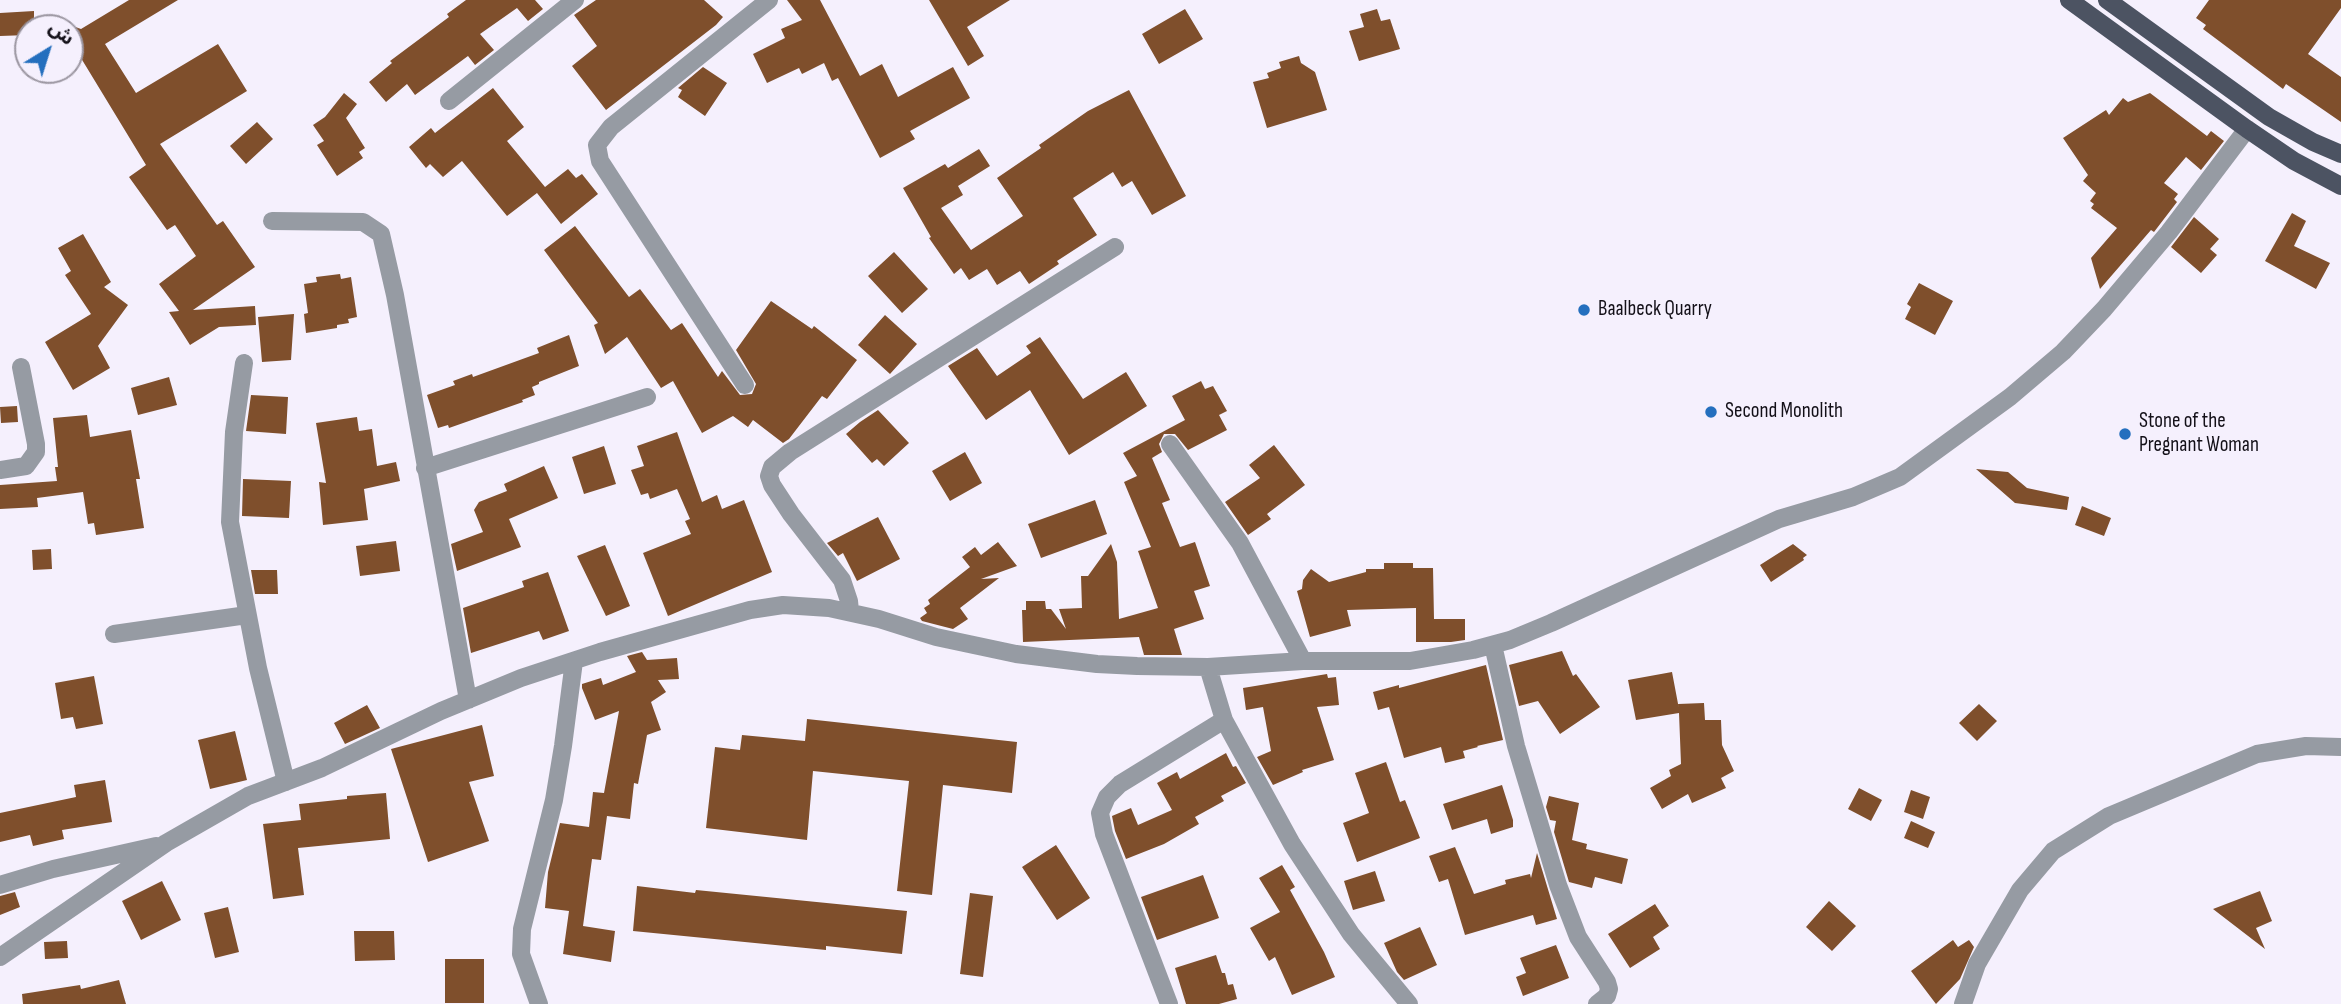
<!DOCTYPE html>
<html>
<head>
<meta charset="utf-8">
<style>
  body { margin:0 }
  #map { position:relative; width:2341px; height:1004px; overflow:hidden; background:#f5f0fd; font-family:"Sofia Sans Condensed","Noto Sans Arabic",sans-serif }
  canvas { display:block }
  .north { position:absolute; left:14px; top:14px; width:70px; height:70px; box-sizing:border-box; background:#f5f0fd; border:2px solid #9b96a1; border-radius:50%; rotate:38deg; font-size:19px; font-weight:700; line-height:28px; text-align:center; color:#131018 }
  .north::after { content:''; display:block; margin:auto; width:24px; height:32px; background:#246fbe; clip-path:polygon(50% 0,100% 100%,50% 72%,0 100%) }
</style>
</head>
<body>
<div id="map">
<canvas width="2341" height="1004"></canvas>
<div class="north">ش</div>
</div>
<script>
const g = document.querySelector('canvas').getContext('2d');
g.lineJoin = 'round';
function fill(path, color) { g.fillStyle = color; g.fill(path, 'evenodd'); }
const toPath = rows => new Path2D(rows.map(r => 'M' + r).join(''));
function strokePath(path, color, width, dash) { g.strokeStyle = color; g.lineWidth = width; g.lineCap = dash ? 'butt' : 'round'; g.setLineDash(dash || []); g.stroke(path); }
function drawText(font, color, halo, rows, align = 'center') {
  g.font = font + ' "Sofia Sans Condensed",sans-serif'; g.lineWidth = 7; g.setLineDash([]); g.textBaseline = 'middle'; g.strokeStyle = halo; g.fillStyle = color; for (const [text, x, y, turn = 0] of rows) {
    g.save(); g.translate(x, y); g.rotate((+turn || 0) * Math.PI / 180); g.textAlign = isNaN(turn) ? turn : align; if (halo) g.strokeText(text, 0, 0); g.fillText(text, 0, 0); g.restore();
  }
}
const building = toPath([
  [129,0,178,0,105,44,136,93,218,44,247,91,160,144,217,225,223,221,255,267,193,310,255,306,256,325,219,327,190,345,169,312,179,311,159,284,196,256,175,225,167,230,129,177,146,165,70,40,70,25,81,29],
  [466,0,535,0,543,9,528,21,517,8,480,34,494,50,475,65,468,56,415,95,407,84,386,102,369,82,392,63,390,61,449,17,447,14],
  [596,0,704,0,723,17,716,25,606,110,572,66,597,46,574,15],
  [787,0,820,0,860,76,882,64,898,97,953,67,970,98,910,131,915,139,880,158,838,78,832,81,824,63,802,74,799,68,767,83,753,54,785,38,781,29,802,20],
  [929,0,1010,0,967,27,984,56,968,66],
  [2209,0,2341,0,2341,8,2308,54,2341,77,2341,122,2286,84,2283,89,2203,29,2206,25,2196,18],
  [1185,9,1203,39,1159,64,1142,34],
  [1377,9,1381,21,1390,19,1400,49,1359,61,1349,31,1364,27,1360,14],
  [34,11,34,28,28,28,28,35,0,36,0,13],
  [1299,56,1301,63,1315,72,1327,110,1267,128,1253,82,1269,78,1267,73,1281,68,1279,62],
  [703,67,727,83,705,116,678,97,682,90,678,88],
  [493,88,524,127,507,141,545,187,568,169,576,178,582,174,598,194,561,224,537,193,507,216,462,161,443,177,430,164,426,168,409,147,431,128,435,133],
  [1129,90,1186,196,1152,215,1132,181,1122,187,1113,172,1073,198,1097,235,1057,261,1059,264,1029,284,1020,271,997,285,987,269,969,280,961,268,954,274,929,238,931,237,903,188,945,164,948,168,979,149,990,166,958,186,963,195,941,208,971,250,1023,216,997,178,1041,148,1039,145,1088,111],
  [344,93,357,104,346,118,365,148,359,152,363,158,337,176,317,145,324,141,313,125,325,117],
  [2150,93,2207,136,2211,131,2224,141,2201,170,2186,157,2164,183,2178,194,2174,199,2177,202,2154,232,2151,230,2100,289,2091,258,2117,228,2091,208,2094,204,2090,201,2096,193,2083,181,2088,175,2063,138,2106,110,2109,115,2123,98,2128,102],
  [257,122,273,139,246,164,230,146],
  [2292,213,2306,221,2294,246,2330,263,2316,289,2265,261],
  [2194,217,2219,239,2210,249,2217,255,2201,273,2171,247],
  [575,226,629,297,640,289,671,330,682,323,718,377,722,371,740,395,752,394,756,384,736,350,771,301,812,329,814,326,857,360,827,399,822,396,789,439,783,443,753,420,748,427,733,416,702,433,673,381,661,388,627,337,605,354,594,325,598,323,544,250],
  [83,234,111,282,104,287,128,305,98,346,110,368,73,390,45,342,91,314,65,275,71,271,58,248],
  [894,252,928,289,902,313,868,276],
  [340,274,341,279,351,277,357,317,348,319,349,323,337,325,337,328,306,333,304,314,308,313,304,284,317,282,316,277],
  [1919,283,1953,301,1935,335,1905,319,1911,307,1907,304],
  [294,314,291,360,262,362,258,317],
  [885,315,917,344,890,374,858,345],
  [569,335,579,366,539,382,539,384,532,387,535,395,522,400,523,402,449,428,448,425,438,428,427,395,455,385,453,381,472,374,473,377,539,353,537,348],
  [1040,337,1083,399,1126,372,1147,406,1069,455,1030,390,986,420,948,366,977,348,997,376,1031,353,1026,346],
  [169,377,177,405,138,415,131,388],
  [1201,381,1205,389,1213,386,1227,411,1219,415,1227,430,1188,450,1175,434,1164,434,1159,444,1162,452,1152,458,1170,500,1162,503,1180,547,1195,542,1210,586,1194,591,1204,619,1174,629,1182,655,1144,655,1139,637,1023,642,1022,610,1026,610,1026,601,1045,601,1046,609,1051,609,1066,629,1059,609,1082,608,1081,576,1088,576,1111,544,1117,562,1119,619,1158,608,1138,551,1151,547,1124,482,1137,476,1123,453,1185,420,1172,396],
  [251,395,288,397,286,434,246,431],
  [17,406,18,422,1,423,0,407],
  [878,410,909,443,884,466,877,459,872,463,846,434,860,422],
  [87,415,90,437,131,430,140,479,136,479,144,528,96,535,94,523,88,524,83,492,37,498,38,507,0,509,0,485,57,481,55,467,58,467,53,418],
  [357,417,359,431,372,429,377,466,396,462,400,481,364,489,368,520,323,525,319,482,326,483,316,423],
  [677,432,702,502,717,495,722,509,744,500,772,572,668,616,643,553,691,534,685,521,690,519,677,489,650,499,648,493,641,495,631,470,644,466,637,446],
  [1274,445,1305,485,1267,514,1271,519,1248,535,1225,502,1260,478,1249,465],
  [604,446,616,484,584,494,572,457],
  [965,452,982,483,950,501,932,471],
  [544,466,558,498,509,519,521,547,457,571,451,544,483,532,474,510,479,502,507,491,504,484],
  [1976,469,2008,472,2027,488,2069,497,2067,510,2015,503],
  [243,479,291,481,289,518,242,516],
  [1095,500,1107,534,1041,558,1028,524],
  [2082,506,2111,518,2104,536,2075,525],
  [878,517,900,559,857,581,843,553,838,556,827,543],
  [396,541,400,571,360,576,356,546],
  [998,542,1017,566,981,579,999,578,960,608,968,619,953,629,922,621,920,618,927,613,924,608,930,604,928,600,970,567,962,557,975,547,981,555],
  [1793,544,1807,555,1803,558,1804,560,1771,582,1760,565],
  [605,545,630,606,606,616,577,556],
  [51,549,52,569,33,570,32,550],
  [1384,563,1413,563,1413,568,1433,568,1434,619,1465,619,1465,640,1451,642,1416,642,1416,608,1347,610,1351,626,1310,637,1297,591,1302,589,1303,580,1311,569,1329,582,1366,572,1366,569,1384,569],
  [251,570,277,570,278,594,255,594],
  [548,572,569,631,543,640,539,631,471,653,463,608,524,587,522,581],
  [1562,651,1573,676,1576,674,1600,707,1560,734,1538,701,1519,706,1509,665],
  [642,652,647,660,677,658,679,679,658,680,666,692,651,702,661,730,647,735,638,784,634,783,630,819,607,816,601,860,592,859,583,926,615,931,611,962,563,954,569,911,545,908,548,872,560,823,589,827,593,792,604,793,619,711,595,720,582,688,582,684,601,678,603,685,636,672,627,656],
  [1486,665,1503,740,1477,746,1478,747,1463,751,1465,758,1445,763,1441,747,1404,758,1389,707,1378,710,1373,692,1399,685,1399,688],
  [1672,672,1679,709,1678,704,1704,703,1705,720,1721,720,1722,745,1734,771,1721,778,1726,788,1692,803,1688,794,1662,809,1650,788,1671,776,1669,770,1681,764,1679,713,1636,720,1628,680],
  [1327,674,1328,678,1336,677,1339,705,1317,707,1334,760,1302,770,1303,772,1273,785,1257,757,1271,751,1263,707,1246,710,1243,688],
  [94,676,103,724,76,729,73,717,61,719,55,683],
  [1979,704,1997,721,1977,741,1959,723],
  [367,705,380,728,345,744,334,723],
  [807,719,1017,742,1012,793,943,785,932,895,897,891,909,781,813,771,807,840,706,828,715,747,740,750,742,735,805,741],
  [482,725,494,776,469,782,489,841,428,862,391,749],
  [235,731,247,780,210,789,198,740],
  [1226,753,1233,767,1236,766,1246,783,1221,796,1224,801,1195,817,1199,824,1164,844,1126,859,1115,831,1112,816,1131,808,1138,825,1172,810,1157,783,1177,772,1180,779],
  [1386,762,1400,802,1405,800,1420,838,1357,862,1343,823,1369,813,1355,773],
  [105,780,112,822,62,830,64,839,33,846,30,835,0,842,0,813,76,797,74,785],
  [1502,785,1513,820,1513,827,1491,834,1487,819,1452,830,1443,804],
  [1859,788,1882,800,1871,821,1848,809],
  [1911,790,1930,797,1923,819,1904,812],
  [386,793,390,839,298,848,304,895,273,899,263,824,301,820,299,804,347,799,347,796],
  [1549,796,1579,803,1572,840,1587,844,1586,849,1628,859,1622,884,1595,877,1592,888,1569,882,1554,832,1556,821,1550,820,1546,807],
  [1911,821,1935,832,1928,848,1904,838],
  [1056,845,1090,898,1057,920,1022,867],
  [1455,847,1474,894,1506,884,1505,880,1530,874,1531,878,1537,853,1557,919,1536,925,1533,915,1465,935,1448,879,1439,882,1429,856],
  [1282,865,1295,887,1290,890,1324,952,1335,977,1292,995,1275,957,1269,961,1250,928,1280,912,1259,878],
  [1375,871,1385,901,1353,910,1344,881],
  [1203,875,1219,918,1157,940,1141,897],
  [162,881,181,920,141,940,122,901],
  [637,886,695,893,696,890,907,911,902,954,826,946,826,950,633,931],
  [2260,891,2272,921,2256,928,2265,949,2213,909],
  [15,892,20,907,0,915,0,896],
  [970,893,993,896,983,977,960,974],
  [1829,901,1856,926,1832,951,1806,927],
  [1655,904,1669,926,1653,937,1660,949,1630,968,1608,934],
  [228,907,239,952,215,958,204,913],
  [1420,927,1437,965,1404,980,1397,972,1384,943],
  [354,931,394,931,395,960,355,961],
  [1953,940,1958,947,1969,940,1974,947,1960,979,1936,1004,1911,971],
  [67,941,68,958,45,959,44,942],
  [1556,945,1569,978,1523,996,1516,977,1526,973,1520,958],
  [1216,955,1222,973,1225,973,1228,985,1233,984,1237,999,1219,1004,1186,1004,1175,968],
  [445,959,484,959,484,1003,445,1003],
  [119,980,126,1004,23,1004,22,994,80,985,81,989]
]);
const minor = toPath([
  [449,101,575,0],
  [272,221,363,222,381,234,395,295,468,700],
  [244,363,234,432,230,522,258,668,286,782],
  [745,385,600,161,597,145,611,127,769,0],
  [1170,444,1240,543,1303,661],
  [425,468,647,397],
  [0,470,26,466,36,452,36,444,21,367],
  [850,611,849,601,842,580,791,514,772,485,769,476,772,467,790,452,1115,247],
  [114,634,247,615],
  [1493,645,1516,746,1558,885,1578,937,1607,982,1609,989,1607,996,1597,1004],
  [1208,667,1224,720,1292,844,1351,934,1409,1004],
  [0,885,53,869,156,846],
  [0,957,166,843,248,796,322,768,441,711,521,678,600,652,750,610,783,605,829,608,879,619,936,637,1016,654,1097,664,1137,666,1208,667,1303,661,1410,661,1473,650,1510,640,1551,623,1779,519,1853,497,1900,477,2010,397,2063,352,2104,309,2169,232,2247,129],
  [539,1004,521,954,522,929,554,800,563,746,574,661],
  [1169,1004,1104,834,1100,813,1107,797,1120,784,1224,720],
  [1963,1004,1977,964,2020,890,2053,851,2109,816,2257,754,2306,746,2341,747]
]);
const major = toPath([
  [2069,0,2247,129,2294,161,2341,186],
  [2107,0,2269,117,2313,142,2341,154]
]);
const markers = [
  [1584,310,7,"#246fbe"],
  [1711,412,7,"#246fbe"],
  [2125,434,7,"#246fbe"]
];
const poiNames = [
  ["Baalbeck Quarry",1598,310],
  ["Second Monolith",1725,412],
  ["Stone of the",2139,422],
  ["Pregnant Woman",2139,446]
];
fill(building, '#7f4f2c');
strokePath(minor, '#969ba3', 18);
strokePath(major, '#4c5362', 18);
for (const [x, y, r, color] of markers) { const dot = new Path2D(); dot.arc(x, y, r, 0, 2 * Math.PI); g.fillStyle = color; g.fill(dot); strokePath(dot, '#f5f0fd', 2.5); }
drawText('21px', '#131018', '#f5f0fd', poiNames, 'left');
</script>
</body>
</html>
